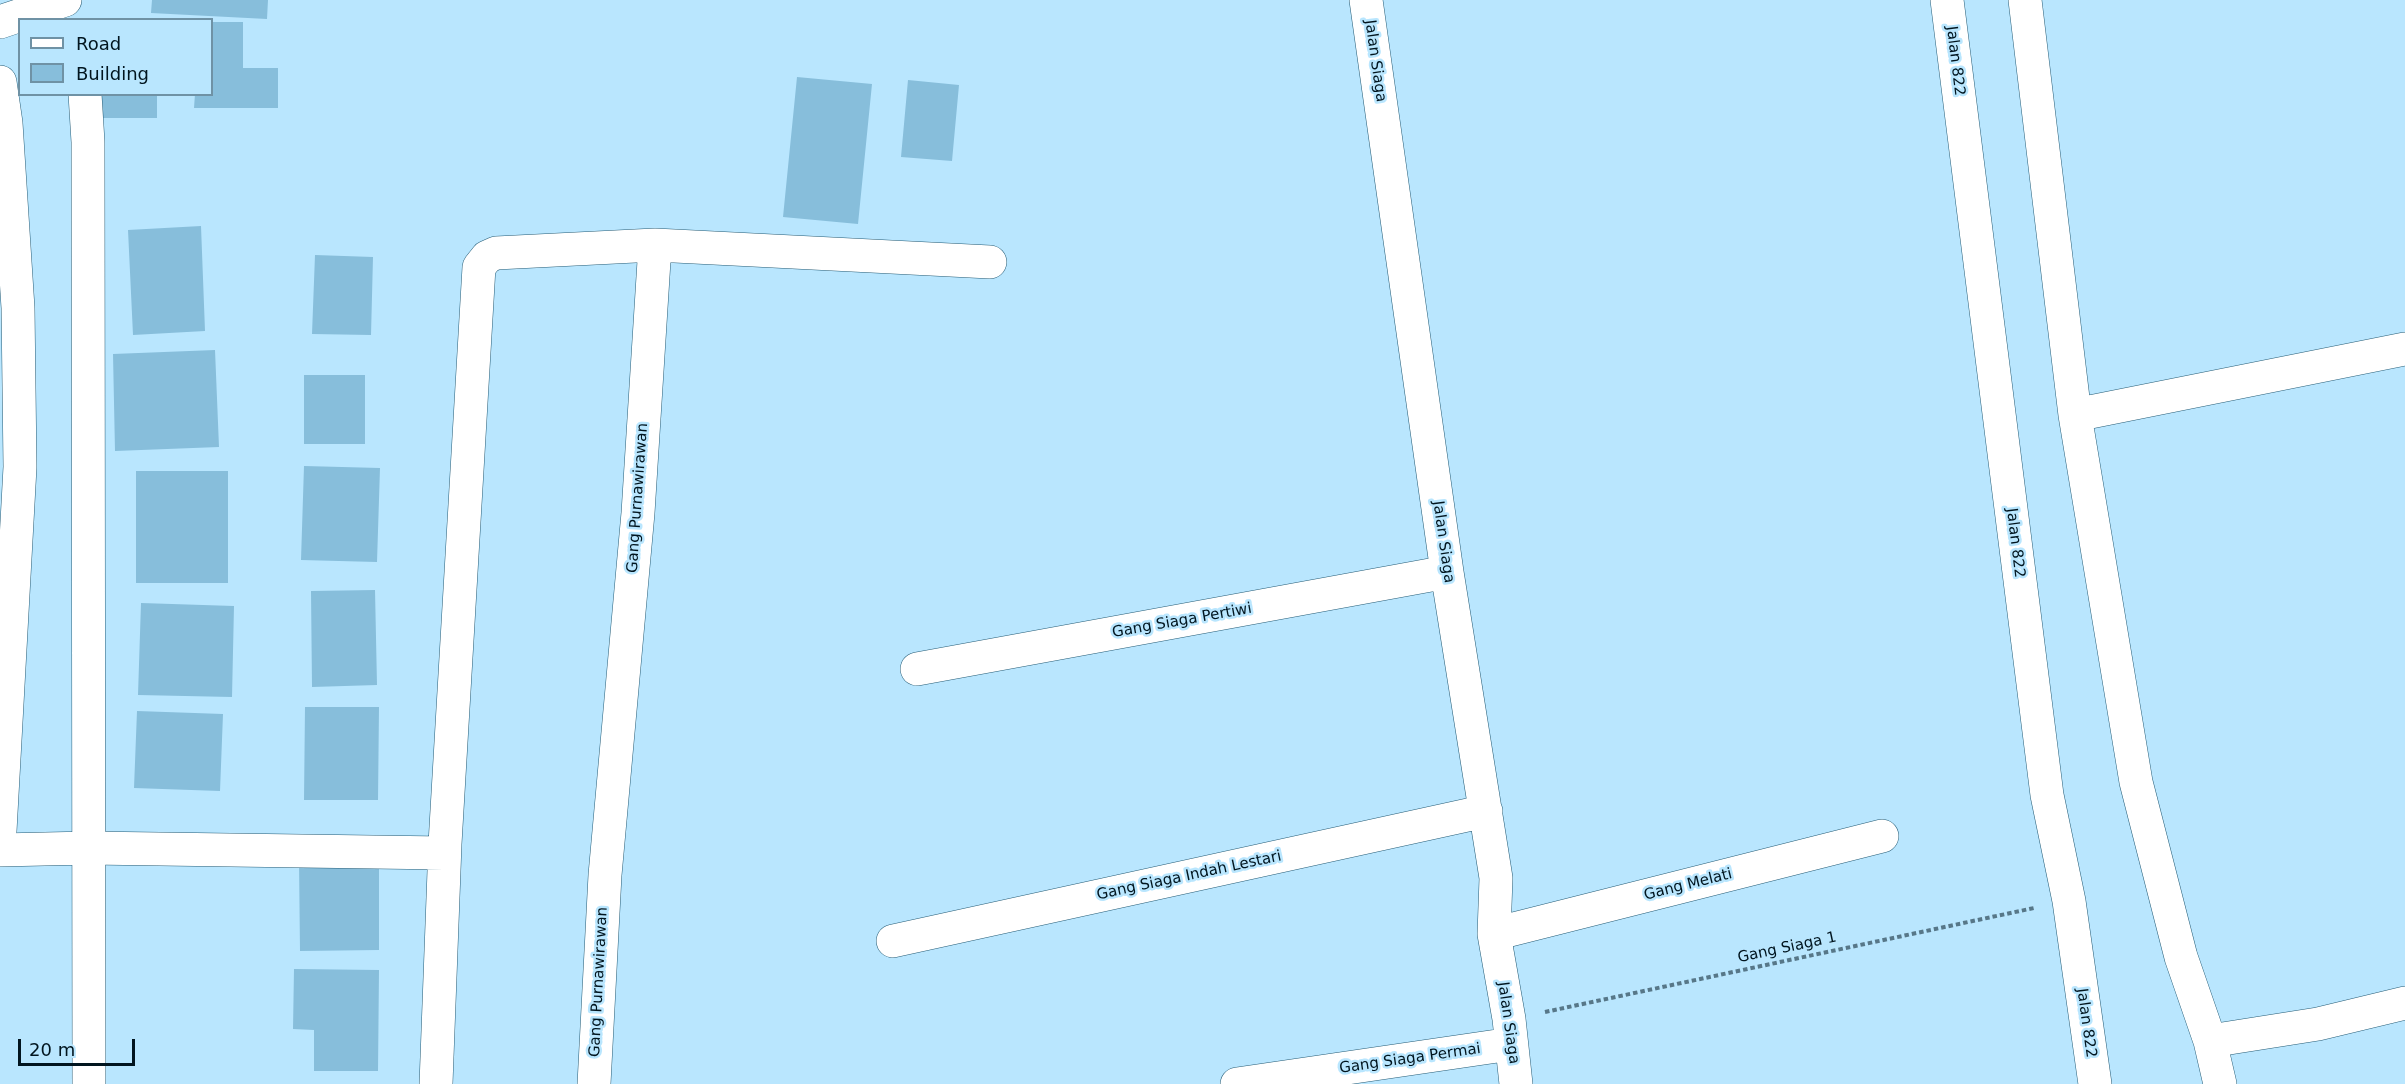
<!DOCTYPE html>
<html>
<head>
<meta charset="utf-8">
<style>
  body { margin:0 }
  #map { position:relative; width:2405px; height:1084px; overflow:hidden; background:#b9e6fe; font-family:"DejaVu Sans",sans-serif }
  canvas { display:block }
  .legend { position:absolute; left:18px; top:18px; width:195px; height:78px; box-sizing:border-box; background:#b9e6fe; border:2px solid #6f92a5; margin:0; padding:8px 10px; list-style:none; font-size:18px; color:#01151f }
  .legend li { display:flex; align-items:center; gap:12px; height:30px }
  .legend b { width:30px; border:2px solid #6f92a5 }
  .scale { position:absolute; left:18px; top:1039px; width:117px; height:27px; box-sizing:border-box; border:3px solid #01151f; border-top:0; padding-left:8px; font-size:18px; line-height:21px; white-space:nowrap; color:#01151f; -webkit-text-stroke:4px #b9e6fe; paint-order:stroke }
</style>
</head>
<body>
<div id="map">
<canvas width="2405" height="1084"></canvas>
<ul class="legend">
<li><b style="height:8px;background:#fff"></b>Road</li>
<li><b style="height:16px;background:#87bedb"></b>Building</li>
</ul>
<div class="scale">20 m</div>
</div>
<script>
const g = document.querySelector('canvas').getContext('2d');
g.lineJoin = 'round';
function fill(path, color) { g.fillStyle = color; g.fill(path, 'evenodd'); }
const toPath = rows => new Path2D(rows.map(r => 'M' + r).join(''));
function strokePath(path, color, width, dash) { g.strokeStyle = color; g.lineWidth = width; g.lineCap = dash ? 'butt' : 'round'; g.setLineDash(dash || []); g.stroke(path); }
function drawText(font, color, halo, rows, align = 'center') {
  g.font = font + ' "DejaVu Sans",sans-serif'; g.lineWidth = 5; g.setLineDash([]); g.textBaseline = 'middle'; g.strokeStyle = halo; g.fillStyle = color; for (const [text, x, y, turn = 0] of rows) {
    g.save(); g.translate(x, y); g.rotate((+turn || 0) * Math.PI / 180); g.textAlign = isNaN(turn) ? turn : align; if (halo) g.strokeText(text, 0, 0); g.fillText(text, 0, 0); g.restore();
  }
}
const building = toPath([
  [152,0,268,0,267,19,151,13],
  [212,22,243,22,243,68,278,68,278,108,194,108,195,94,212,94],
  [797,77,872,84,858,224,783,217],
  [908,80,959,85,952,161,901,157],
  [90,94,157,94,157,118,90,118],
  [201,226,205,331,133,335,128,230],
  [315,255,373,257,371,335,312,334],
  [215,350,219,447,115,451,113,354],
  [304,375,365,375,365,444,304,444],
  [304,466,380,468,377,562,301,560],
  [136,471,228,471,228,583,136,583],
  [375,590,377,685,312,687,311,591],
  [141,603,234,606,232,697,138,695],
  [305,707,379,707,378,800,304,800],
  [137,711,223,714,220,791,134,788],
  [299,860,379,860,379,950,300,951],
  [294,969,379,970,378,1071,314,1071,314,1030,293,1029]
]);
const path = toPath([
  [1545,1012,2034,908]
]);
const minor = toPath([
  [1366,0,1447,572,1496,878,1494,934,1509,1019,1516,1084],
  [1947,0,2047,795,2069,901,2095,1084],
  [2025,0,2075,415,2136,782,2181,957,2210,1041],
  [0,22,65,0],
  [85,94,88,142,89,1084],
  [2075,415,2405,349],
  [917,669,1447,572],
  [0,850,89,848,444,853],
  [1494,934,1882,836],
  [893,941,1486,811],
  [436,1084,445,844,479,267,487,257,496,253,655,245],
  [594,1084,605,875,638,513,655,245,990,262],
  [1237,1084,1511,1044],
  [2220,1084,2210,1041,2318,1024,2405,1003]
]);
const highway = toPath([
  [0,82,6,123,18,308,20,467,0,831]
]);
const streetNames = [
  ["Jalan Siaga",1375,61,82],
  ["Jalan 822",1955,61,83],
  ["Gang Purnawirawan",638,498,-86],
  ["Jalan Siaga",1443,542,82],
  ["Jalan 822",2015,543,83],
  ["Gang Siaga Pertiwi",1182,621,-10],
  ["Gang Siaga Indah Lestari",1189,876,-12],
  ["Gang Melati",1688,885,-14],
  ["Gang Siaga 1",1787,948,-12],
  ["Gang Purnawirawan",599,982,-87],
  ["Jalan Siaga",1508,1023,82],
  ["Jalan 822",2086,1023,82],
  ["Gang Siaga Permai",1410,1059,-8]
];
fill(building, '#87bedb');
strokePath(minor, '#265d77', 34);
strokePath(highway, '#265d77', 34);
strokePath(path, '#577788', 4, [4.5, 3]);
strokePath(minor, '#fff', 33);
strokePath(highway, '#fff', 33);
drawText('15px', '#01151f', '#b9e6fe', streetNames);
</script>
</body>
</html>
